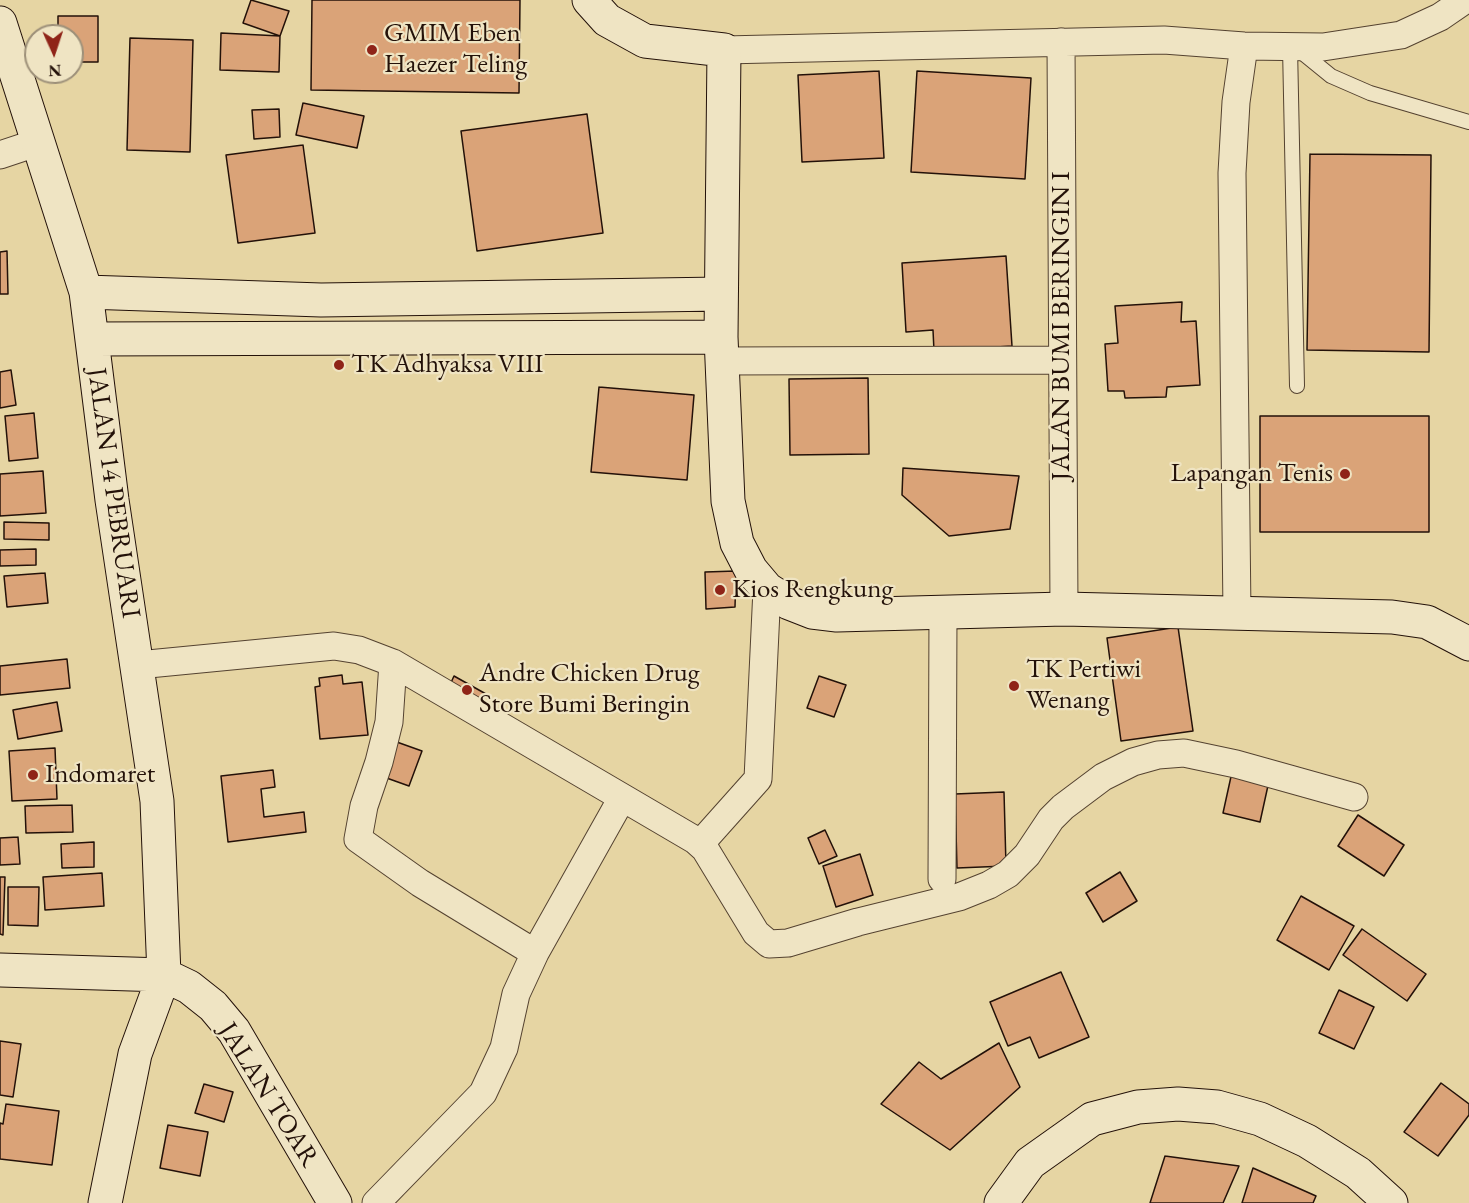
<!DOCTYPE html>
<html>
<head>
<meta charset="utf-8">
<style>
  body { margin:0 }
  #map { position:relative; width:1469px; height:1203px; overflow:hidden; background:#e6d5a3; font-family:"EB Garamond",serif }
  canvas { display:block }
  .north { position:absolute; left:24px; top:24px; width:60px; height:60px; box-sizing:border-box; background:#efe4c3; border:2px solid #9d9079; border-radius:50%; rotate:177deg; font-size:16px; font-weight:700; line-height:24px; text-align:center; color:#231109 }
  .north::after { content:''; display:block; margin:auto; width:21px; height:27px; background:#8f2418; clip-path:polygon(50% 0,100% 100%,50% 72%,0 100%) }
</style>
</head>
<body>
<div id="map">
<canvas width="1469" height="1203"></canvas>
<div class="north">N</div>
</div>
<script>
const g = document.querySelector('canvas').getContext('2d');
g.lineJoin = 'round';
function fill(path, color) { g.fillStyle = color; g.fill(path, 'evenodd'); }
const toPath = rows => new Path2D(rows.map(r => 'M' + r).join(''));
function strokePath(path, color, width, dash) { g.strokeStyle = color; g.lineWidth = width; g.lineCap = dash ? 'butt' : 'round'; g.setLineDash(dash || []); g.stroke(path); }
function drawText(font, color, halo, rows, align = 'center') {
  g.font = font + ' "EB Garamond",serif'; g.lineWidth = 4.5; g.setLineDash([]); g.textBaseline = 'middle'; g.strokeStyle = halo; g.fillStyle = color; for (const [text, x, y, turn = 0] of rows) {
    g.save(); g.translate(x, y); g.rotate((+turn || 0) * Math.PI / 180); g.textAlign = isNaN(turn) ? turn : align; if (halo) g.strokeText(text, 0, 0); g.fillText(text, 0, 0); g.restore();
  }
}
const building = toPath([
  [251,0,289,11,280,36,243,23,251,0],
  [312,0,520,0,519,93,311,90,312,0],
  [58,16,98,16,98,62,72,62,72,36,58,36,58,16],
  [221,33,280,36,279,72,220,70,221,33],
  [130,38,193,40,190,152,127,150,130,38],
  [879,71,884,158,802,162,798,75,879,71],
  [917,71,1031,78,1025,179,911,172,917,71],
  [303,103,364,116,357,148,296,135,303,103],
  [279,109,280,137,254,139,252,110,279,109],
  [587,114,603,233,477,251,461,131,587,114],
  [303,145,315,233,238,243,226,155,303,145],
  [1310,154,1431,155,1429,352,1307,350,1310,154],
  [7,251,8,294,0,294,0,252,7,251],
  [1006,256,1012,346,934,351,933,330,906,332,902,263,1006,256],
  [1182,302,1181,322,1196,321,1200,385,1167,387,1166,397,1125,398,1124,391,1108,391,1105,344,1118,343,1115,306,1182,302],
  [11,370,16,405,0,408,0,372,11,370],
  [868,378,869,454,790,455,789,379,868,378],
  [599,387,694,395,687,480,591,472,599,387],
  [34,413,38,458,9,461,5,416,34,413],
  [1260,416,1429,416,1429,532,1260,532,1260,416],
  [903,468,1019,476,1010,529,949,536,902,495,903,468],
  [43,471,46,513,0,516,0,474,43,471],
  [4,522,49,523,49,540,4,539,4,522],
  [36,549,36,565,0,566,0,550,36,549],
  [736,571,735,607,706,609,705,572,736,571],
  [45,573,48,603,7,607,4,576,45,573],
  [1178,627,1193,731,1121,741,1107,638,1178,627],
  [67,659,70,688,0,695,0,666,67,659],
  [342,675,343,684,362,682,368,735,320,739,315,687,320,686,319,678,342,675],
  [454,676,486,694,480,705,449,687,454,676],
  [819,676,846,685,834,717,807,708,819,676],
  [57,702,62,731,18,739,13,710,57,702],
  [394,741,422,751,409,786,381,776,394,741],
  [55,748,57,799,12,801,9,751,55,748],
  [273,770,275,787,261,789,264,817,304,812,306,832,228,842,221,776,273,770],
  [1232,772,1269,781,1260,822,1223,813,1232,772],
  [1004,792,1006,866,957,868,955,794,1004,792],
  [72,805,73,832,26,833,25,806,72,805],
  [1358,815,1404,845,1384,876,1338,846,1358,815],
  [825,830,837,856,819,864,808,838,825,830],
  [18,837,20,864,0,865,0,838,18,837],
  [94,842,94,867,62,868,61,844,94,842],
  [860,854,873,895,836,907,823,866,860,854],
  [1120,872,1137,901,1103,922,1086,893,1120,872],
  [102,873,104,906,45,910,43,877,102,873],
  [0,877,5,877,3,935,0,934,0,877],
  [8,887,39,887,38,926,8,925,8,887],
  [1301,896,1354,926,1329,970,1277,940,1301,896],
  [1362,929,1426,974,1407,1001,1343,955,1362,929],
  [1061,972,1089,1037,1039,1058,1030,1037,1008,1046,990,1002,1061,972],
  [1339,990,1374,1007,1354,1049,1319,1033,1339,990],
  [0,1041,21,1044,13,1097,0,1095,0,1041],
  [999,1043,1020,1087,950,1150,881,1104,919,1062,941,1079,999,1043],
  [1441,1083,1469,1104,1469,1115,1438,1156,1404,1132,1441,1083],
  [204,1084,233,1092,224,1122,195,1113,204,1084],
  [6,1104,59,1111,52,1165,0,1159,0,1123,3,1124,6,1104],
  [168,1125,208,1132,200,1176,160,1168,168,1125],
  [1165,1156,1239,1166,1223,1203,1150,1203,1165,1156],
  [1253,1168,1316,1196,1313,1203,1242,1203,1253,1168]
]);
const lane = toPath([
  [1290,47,1297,386],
  [1299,50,1331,76,1370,93,1469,122]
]);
const street = toPath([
  [1061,42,1064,609],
  [724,50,1164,40,1244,46,1323,47,1401,35,1440,17,1465,0],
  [0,155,36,143],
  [721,361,1061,360],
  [1237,614,1232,173,1236,102,1244,46],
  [393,663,389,722,379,762,364,806,358,839,420,883,535,953],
  [138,665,334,646,359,650,393,663,695,840,705,849,756,933,769,944,788,943,858,922,959,897,989,885,1008,874,1027,855,1051,819,1063,807,1103,777,1133,762,1158,755,1184,753,1236,764,1354,797],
  [700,844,758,779,767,589],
  [942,879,943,613],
  [376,1203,483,1093,504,1048,516,994,535,953,622,798]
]);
const secondary = toPath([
  [589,0,607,20,645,41,724,50,721,337,728,501,737,543,751,570,767,589,789,603,812,612,837,615,1064,609,1392,617,1427,622,1469,644],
  [0,23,86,292,112,500,157,801,164,975,135,1054,105,1203],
  [86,292,321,300,721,294],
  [92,339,721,337],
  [0,970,164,975,189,987,213,1006,234,1031,335,1203],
  [1001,1203,1030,1163,1092,1119,1138,1107,1178,1104,1217,1107,1260,1119,1307,1141,1358,1173,1391,1203]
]);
const markers = [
  [372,50,6,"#8f2418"],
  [339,365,6,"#8f2418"],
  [1345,474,6,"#8f2418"],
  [720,590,6,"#8f2418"],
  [1014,686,6,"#8f2418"],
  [467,690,6,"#8f2418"],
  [33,775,6,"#8f2418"]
];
const poiNames = [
  ["GMIM Eben",384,34],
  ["Haezer Teling",384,65],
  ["TK Adhyaksa VIII",351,365],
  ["Lapangan Tenis",1333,474,"right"],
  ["Kios Rengkung",732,590],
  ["TK Pertiwi",1026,670],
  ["Wenang",1026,701],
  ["Andre Chicken Drug",479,674],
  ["Store Bumi Beringin",479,705],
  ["Indomaret",45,775]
];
const streetNames = [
  ["JALAN BUMI BERINGIN I",1062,326,-90],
  ["JALAN 14 PEBRUARI",113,493,82],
  ["JALAN TOAR",268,1095,58]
];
fill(building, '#daa378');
strokePath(building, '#231109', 1.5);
strokePath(lane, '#544230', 16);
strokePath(street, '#544230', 29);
strokePath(secondary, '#231109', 35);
strokePath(lane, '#efe4c3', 14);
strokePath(street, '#efe4c3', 27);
strokePath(secondary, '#efe4c3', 33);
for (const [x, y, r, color] of markers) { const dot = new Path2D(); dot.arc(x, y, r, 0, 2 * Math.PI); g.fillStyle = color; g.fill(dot); strokePath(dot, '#efe4c3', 2); }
drawText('27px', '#231109', '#efe4c3', poiNames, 'left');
drawText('27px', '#231109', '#efe4c3', streetNames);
</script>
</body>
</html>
